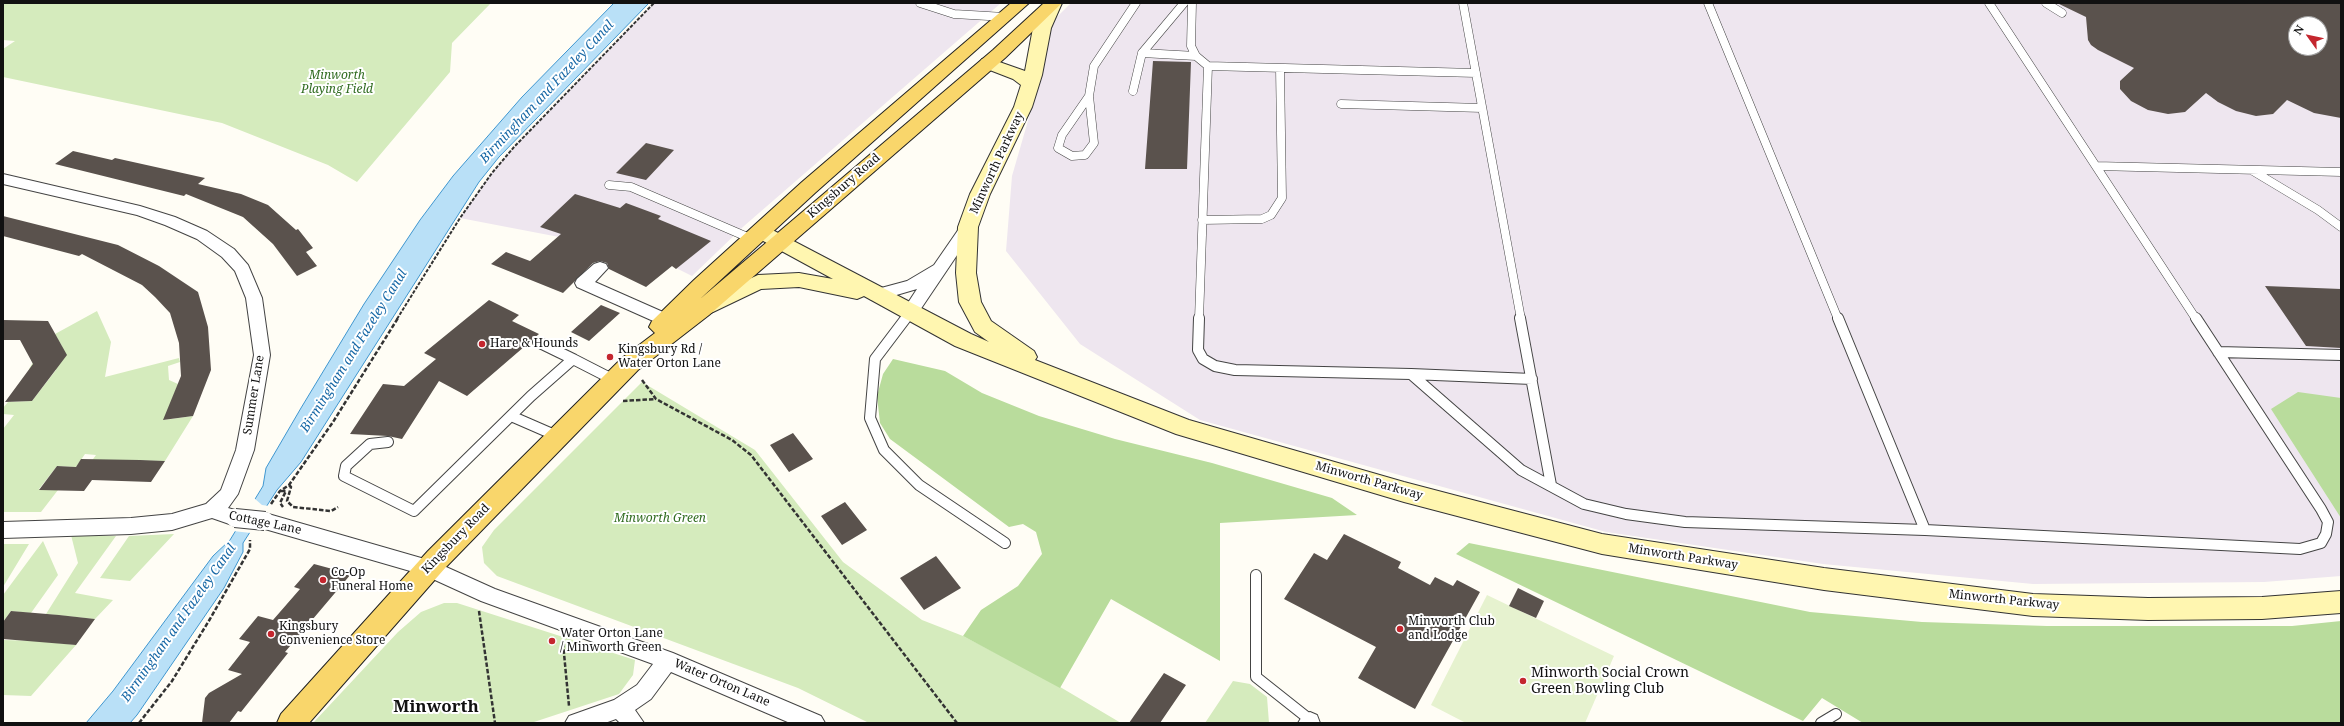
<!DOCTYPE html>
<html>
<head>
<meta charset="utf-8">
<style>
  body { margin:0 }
  #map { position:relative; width:2344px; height:726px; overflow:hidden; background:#fffdf5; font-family:"Noto Serif",serif }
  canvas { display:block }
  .frame { position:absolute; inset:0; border:4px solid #111; pointer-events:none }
  .north { position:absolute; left:2288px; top:16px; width:40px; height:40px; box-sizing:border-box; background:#fff; border:1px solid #a0a0a0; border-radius:50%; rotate:303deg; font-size:11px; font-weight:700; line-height:16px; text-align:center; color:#111 }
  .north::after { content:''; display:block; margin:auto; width:14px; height:18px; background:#c4262e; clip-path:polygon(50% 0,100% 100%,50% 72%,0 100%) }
</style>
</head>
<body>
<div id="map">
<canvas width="2344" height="726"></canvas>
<div class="frame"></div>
<div class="north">N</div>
</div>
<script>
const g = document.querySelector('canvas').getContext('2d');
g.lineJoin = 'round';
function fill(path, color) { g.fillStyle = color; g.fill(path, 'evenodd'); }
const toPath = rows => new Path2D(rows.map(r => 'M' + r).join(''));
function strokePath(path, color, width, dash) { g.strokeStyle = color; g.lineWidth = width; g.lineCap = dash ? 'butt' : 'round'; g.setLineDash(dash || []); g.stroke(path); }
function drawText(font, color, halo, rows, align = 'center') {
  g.font = font + ' "Noto Serif",serif'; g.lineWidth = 4; g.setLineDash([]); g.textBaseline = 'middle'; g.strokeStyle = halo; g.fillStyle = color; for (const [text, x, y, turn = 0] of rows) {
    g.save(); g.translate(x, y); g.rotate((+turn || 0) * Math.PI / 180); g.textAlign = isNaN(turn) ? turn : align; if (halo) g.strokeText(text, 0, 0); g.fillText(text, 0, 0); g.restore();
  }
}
const industrial = toPath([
  [654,3,1001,3,744,226,692,276,662,261,559,237,460,218,492,173,514,147],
  [1071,3,2341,3,2341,576,2264,582,2033,584,1823,564,1606,532,1200,420,1080,344,1006,251,1012,176,1034,100,1047,27],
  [2296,24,2320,24,2320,48,2296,48]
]);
const green = toPath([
  [3,3,491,3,452,43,450,72,357,182,328,165,222,123,3,77,3,49,15,41,3,40],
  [97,311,111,342,105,377,179,358,180,362,168,366,169,380,178,384,164,420,193,416,165,461,116,460,88,466,96,455,85,454,76,467,57,466,39,489,58,490,41,512,3,512,3,429,14,415,3,414,3,408,8,402,32,401,56,370,29,369,35,359,62,346,55,334],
  [642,382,755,450,843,562,922,620,963,636,1050,681,1121,723,869,723,798,688,497,576,484,563,482,547,494,530],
  [174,534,130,581,100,578,129,536],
  [71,535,116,536,75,593,113,600,95,619,46,614,78,563],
  [43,541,58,575,31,613,11,611,3,622,3,595],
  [3,544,29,544,3,587],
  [444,603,457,603,635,660,633,675,619,694,531,723,313,723,398,632,421,612],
  [3,640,39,641,76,645,31,696,3,695],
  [1233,681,1250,684,1267,697,1269,723,1205,723]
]);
const forest = toPath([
  [893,359,945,371,982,393,1039,416,1115,439,1212,463,1332,498,1357,515,1220,523,1220,661,1111,599,1060,688,963,636,981,610,1018,586,1042,554,1036,532,1023,524,1009,527,890,439,880,423,877,396,883,374],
  [2298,392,2341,398,2341,518,2271,409],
  [1469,543,1810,612,1922,622,2047,626,2292,626,2341,621,2341,723,1863,723,1822,698,1803,721,1456,554]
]);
const pitch = toPath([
  [1487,595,1614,656,1585,723,1466,723,1431,705]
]);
const water = toPath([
  [614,3,649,3,499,157,479,182,301,462,277,490,243,543,243,552,224,588,137,715,130,723,86,723,113,691,213,556,230,540,263,486,266,468,301,408,364,304,420,220,453,176,522,97,614,3]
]);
const pier = toPath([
  [254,498,262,505,269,506,251,533,233,531]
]);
const building = toPath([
  [2057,3,2341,3,2341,118,2314,113,2287,100,2273,114,2256,116,2236,111,2218,102,2206,93,2185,112,2168,114,2148,110,2131,101,2120,89,2120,81,2134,68,2098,50,2091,45,2088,40,2086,17],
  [2296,24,2320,24,2320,48,2296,48],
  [1153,61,1191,62,1187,169,1145,169],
  [646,143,674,150,646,180,616,173],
  [73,151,112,160,115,158,205,178,198,184,241,194,268,205,296,230,298,229,313,248,306,252,317,266,297,276,273,244,243,217,186,194,184,196,55,164],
  [575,194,620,208,626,203,661,216,658,219,711,241,676,269,672,266,646,287,609,269,607,263,600,261,593,263,563,293,491,264,506,252,530,261,561,234,540,227],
  [3,216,118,245,159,266,198,292,208,327,211,370,193,416,163,420,181,376,179,343,170,313,155,297,142,285,82,254,79,256,3,236],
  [2265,286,2341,289,2341,348,2306,346],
  [489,300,519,315,512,321,539,334,467,396,439,381,402,439,388,436,350,434,383,384,404,386,436,359,424,353],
  [601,305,620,313,589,341,571,332],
  [3,320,48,321,67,355,32,401,5,402,33,364,20,340,3,340],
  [793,433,813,459,789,472,770,445],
  [81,459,140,460,165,461,151,482,92,480,84,491,39,490,57,466,76,467],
  [845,502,867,530,842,545,821,516],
  [1344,534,1401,562,1398,568,1430,585,1435,577,1453,586,1457,580,1480,592,1415,709,1358,678,1376,647,1284,599,1314,553,1327,560],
  [936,556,961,588,924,610,900,578],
  [314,564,351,574,285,652,288,653,241,712,238,711,229,723,202,723,205,698,209,693,242,674,228,670,250,642,239,639,258,616,273,620,300,589,294,587],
  [1518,588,1544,601,1536,618,1509,606],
  [11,611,59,615,95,619,76,645,3,639,3,622],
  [1164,673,1186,685,1160,723,1129,723]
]);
const pathFar1 = toPath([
  [397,319,460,218,492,173,514,147,654,3]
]);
const path = toPath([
  [642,380,656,399,732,440,751,455,957,723],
  [623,401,656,399],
  [289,485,291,487,287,501,293,507,331,511,338,507],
  [281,491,286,491,280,503,283,507],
  [271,504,280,491,289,485,333,422,398,318],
  [479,611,495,723],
  [563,643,569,706],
  [139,723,172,681,210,619,250,549,250,540]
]);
const laneFar1 = toPath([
  [920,3,954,14,1005,17],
  [1192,3,1191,46,1196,56,1208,66,1199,319],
  [1463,3,1521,319],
  [1708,3,1838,319],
  [1989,3,2196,319],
  [2046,3,2062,13],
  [1142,53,1184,3],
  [1208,66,1476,73],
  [1133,91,1142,53,1196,56],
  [1089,96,1094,143,1085,155,1072,156,1058,148,1062,135,1089,96],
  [1089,96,1094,66,1136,3],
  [1341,104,1482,108],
  [2096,166,2341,172],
  [2253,171,2318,210,2341,227],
  [609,185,631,187,752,239],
  [1202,220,1262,219,1271,215,1282,198,1280,68],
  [905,319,910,312]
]);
const lane = toPath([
  [906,318,875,359,870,418,884,450,919,485,1005,543],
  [1199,318,1198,350,1203,359,1215,366,1235,370,1411,374,1521,470,1584,504,1626,514,1685,522,1925,530,2300,549,2321,543,2326,534,2328,522,2321,509,2196,318],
  [1520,318,1551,485],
  [1838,318,1925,530],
  [2218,352,2341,355],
  [573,359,614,380],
  [1411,374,1532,379],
  [511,416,557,436],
  [388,442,370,444,346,466,344,476,414,511,531,396,573,359,538,342],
  [1256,575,1256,677,1314,723],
  [1821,723,1836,714]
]);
const street = toPath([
  [3,174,140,206,175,217,207,231,234,249,248,265,262,298,270,355,254,450,238,494,228,508,242,512,244,518,242,524,235,526,212,518,172,530,131,534,3,538,3,522,131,518,172,514,206,504,221,490,236,450,254,355,246,298,235,271,222,257,197,239,165,225,137,215,3,184,3,174],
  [968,222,973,223,976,227,916,316,910,318,904,316,902,312,917,289,876,301,870,299,868,295,870,291,907,281,934,265,963,223,968,222],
  [600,262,606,264,608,268,595,282,672,316,674,320,672,324,666,326,660,324,577,287,575,283,577,279,594,264,600,262],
  [265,513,435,562,495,589,673,653,821,716,825,723,790,723,671,672,651,699,635,710,644,723,620,723,616,719,605,723,565,723,569,716,614,700,637,685,653,664,481,601,424,575,258,527,256,521,258,515,265,513],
  [1310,712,1317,715,1320,723,1298,723,1303,715,1310,712]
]);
const secondary = toPath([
  [1046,3,1062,3,1051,28,1042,75,1032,107,990,194,978,227,976,273,981,302,991,321,1034,351,1037,357,1035,360,1189,420,1404,482,1602,534,1824,568,2033,594,2148,598,2262,597,2341,591,2341,613,2262,619,2148,620,2033,616,1824,590,1602,554,1404,502,1176,434,955,346,864,296,857,299,799,287,761,289,713,312,706,315,699,312,695,307,699,302,758,275,799,273,833,279,754,236,751,231,754,226,761,224,971,334,989,342,975,332,959,302,956,273,958,227,970,194,1014,107,1021,85,1013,79,982,67,979,63,982,59,988,58,1025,71,1033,28,1046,3]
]);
const primary = toPath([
  [1011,3,1029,3,816,192,700,299,993,50,1044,3,1062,3,1005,58,709,315,638,370,446,567,309,723,277,723,281,714,428,551,622,358,655,333,649,327,652,321,694,280,802,182,1011,3]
]);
const streetBridge = toPath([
  [235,518,265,521]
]);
const markers = [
  [482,344,4,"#c4262e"],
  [610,357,4,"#c4262e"],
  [323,580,4,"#c4262e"],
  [1400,629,4,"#c4262e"],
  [271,634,4,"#c4262e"],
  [552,641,4,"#c4262e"],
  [1523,681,4,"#c4262e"]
];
const parkNames = [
  ["Minworth",337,76],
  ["Playing Field",337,90],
  ["Minworth Green",660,519]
];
const streetNames = [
  ["Minworth Parkway",997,163,-65],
  ["Kingsbury Road",844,186,-41],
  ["Summer Lane",254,395,-81],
  ["Minworth Parkway",1369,481,16],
  ["Cottage Lane",265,523,12],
  ["Kingsbury Road",456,539,-46],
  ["Minworth Parkway",1683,557,9],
  ["Minworth Parkway",2004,600,6],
  ["Water Orton Lane",722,683,23]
];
const poiNames = [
  ["Hare & Hounds",490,344],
  ["Kingsbury Rd /",618,350],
  ["Water Orton Lane",618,364],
  ["Co-Op",331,573],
  ["Funeral Home",331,587],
  ["Minworth Club",1408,622],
  ["and Lodge",1408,636],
  ["Kingsbury",279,627],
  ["Convenience Store",279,641],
  ["Water Orton Lane",560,634],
  ["/ Minworth Green",560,648]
];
const waterNames = [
  ["Birmingham and Fazeley Canal",547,92,-47],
  ["Birmingham and Fazeley Canal",354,351,-58],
  ["Birmingham and Fazeley Canal",179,623,-55]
];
const nearPoinames = [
  ["Minworth Social Crown",1531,673],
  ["Green Bowling Club",1531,689]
];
const nearQuarternames = [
  ["Minworth",436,707]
];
fill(industrial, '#eee6ef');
fill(green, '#d5ebbd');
fill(forest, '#b9dc9c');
fill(pitch, '#e6f2cf');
fill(water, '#b9e0f7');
strokePath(water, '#3f96cf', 1);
fill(pier, '#fffdf5');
fill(building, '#5a524d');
strokePath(laneFar1, '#444', 9);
strokePath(lane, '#444', 12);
strokePath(street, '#444', 2);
strokePath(secondary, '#333', 2);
strokePath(primary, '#222', 2);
strokePath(pathFar1, '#333', 2, [3.5, 1.5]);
strokePath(path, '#333', 2.5, [4.5, 2]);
strokePath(laneFar1, '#fff', 8);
strokePath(lane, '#fff', 10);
fill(street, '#fff');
fill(secondary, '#fff6b0');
fill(primary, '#f9d66b');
strokePath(streetBridge, '#444', 20, []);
strokePath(streetBridge, '#fff', 18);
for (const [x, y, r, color] of markers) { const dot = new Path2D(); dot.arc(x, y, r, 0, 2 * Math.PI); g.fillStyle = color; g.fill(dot); strokePath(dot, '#fff', 1.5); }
drawText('italic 12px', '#2f6b1f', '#fff', parkNames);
drawText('12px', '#111', '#fff', streetNames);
drawText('12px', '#111', '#fff', poiNames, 'left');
drawText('italic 13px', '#1768a6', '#fff', waterNames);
drawText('14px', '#111', '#fff', nearPoinames, 'left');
drawText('bold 17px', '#111', '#fff', nearQuarternames);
</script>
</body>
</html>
